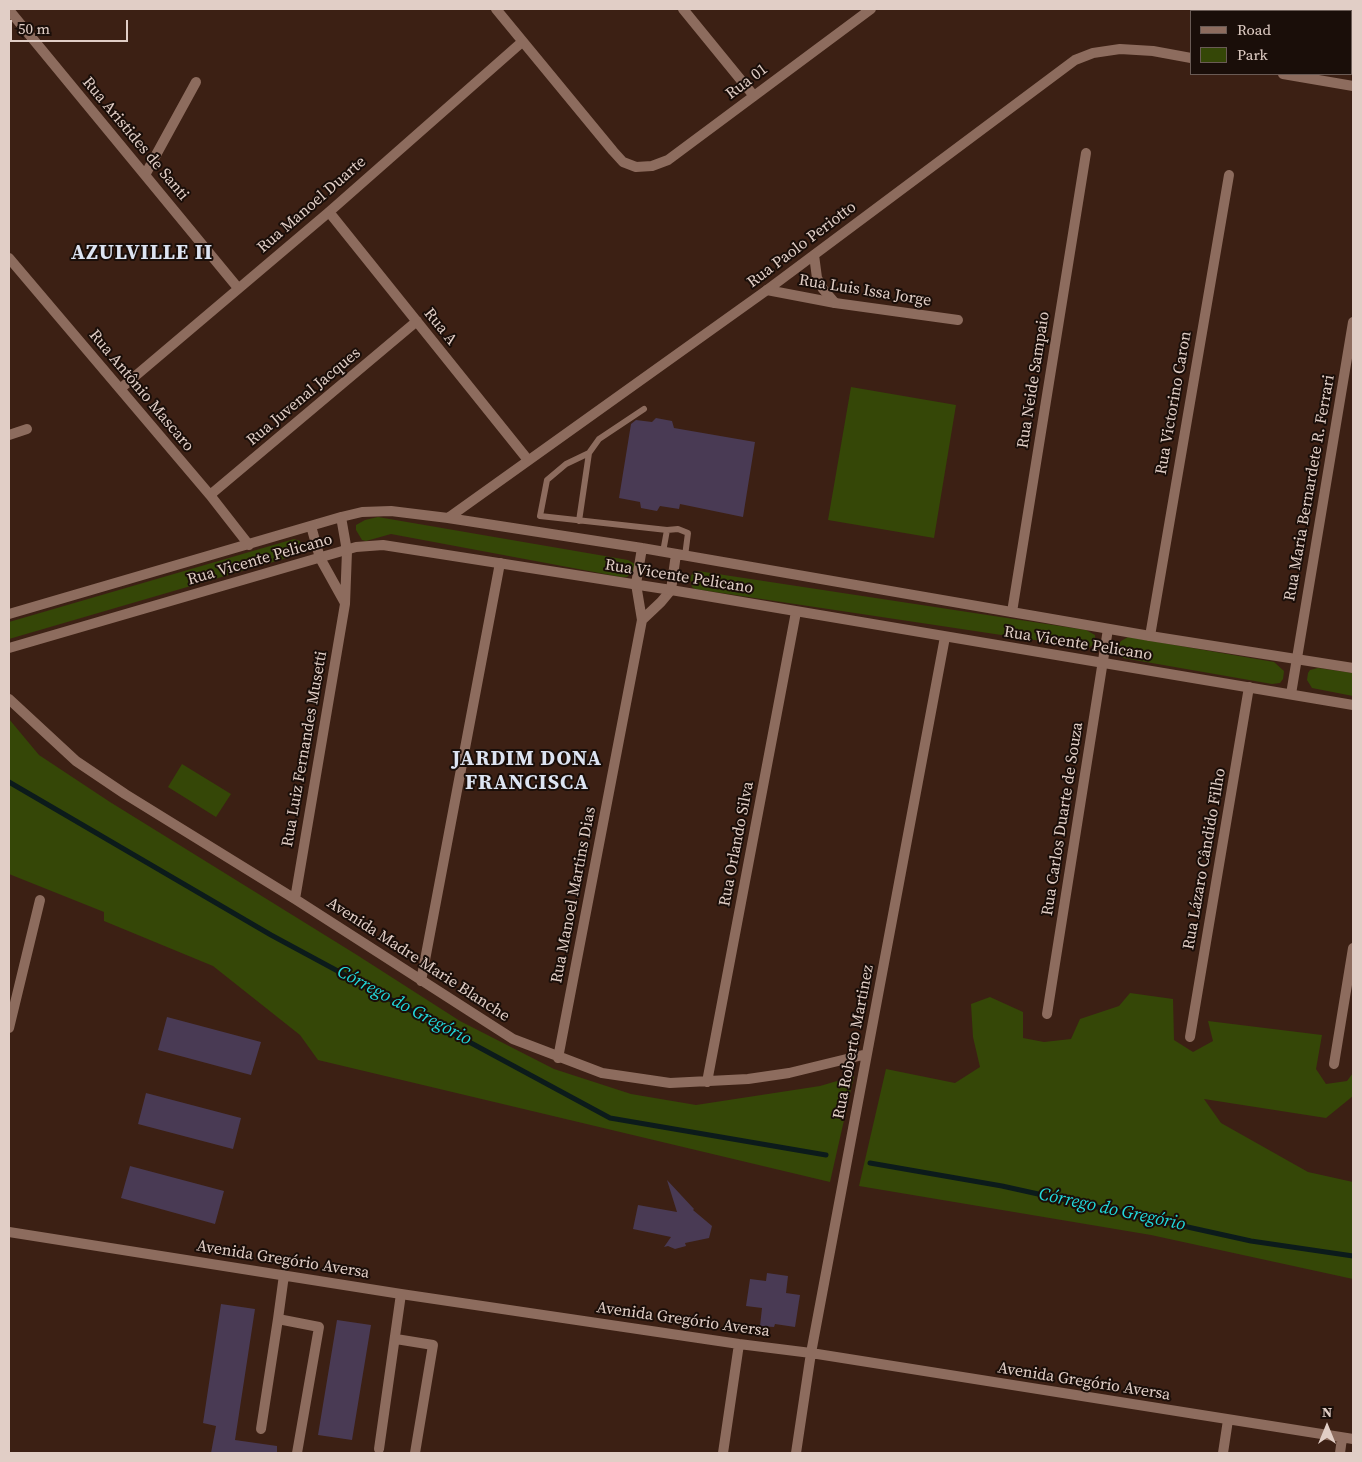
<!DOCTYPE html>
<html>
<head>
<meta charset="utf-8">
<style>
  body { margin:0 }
  #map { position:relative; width:1362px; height:1462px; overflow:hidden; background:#3c2014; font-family:"Source Serif 4",serif }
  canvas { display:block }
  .frame { position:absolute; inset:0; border:10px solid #e1cec6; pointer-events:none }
  .legend { position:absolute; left:1190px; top:10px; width:162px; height:65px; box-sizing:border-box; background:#1a0e09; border:1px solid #6a5b55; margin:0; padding:6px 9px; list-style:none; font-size:15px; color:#e1cec6 }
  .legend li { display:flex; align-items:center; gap:10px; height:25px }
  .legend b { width:25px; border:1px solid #6a5b55 }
  .north { position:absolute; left:1302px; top:1402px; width:50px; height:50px; -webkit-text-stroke:4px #1a0e09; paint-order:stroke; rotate:0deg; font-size:14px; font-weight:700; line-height:20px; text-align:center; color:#e1cec6 }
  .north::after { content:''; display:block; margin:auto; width:18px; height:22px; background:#e1cec6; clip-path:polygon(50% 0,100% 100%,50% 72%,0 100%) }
  .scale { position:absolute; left:10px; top:20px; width:118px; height:22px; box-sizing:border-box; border:2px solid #e1cec6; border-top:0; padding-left:6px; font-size:15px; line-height:18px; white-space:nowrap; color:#e1cec6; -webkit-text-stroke:4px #1a0e09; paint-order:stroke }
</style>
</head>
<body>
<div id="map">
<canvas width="1362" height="1462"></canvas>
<div class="frame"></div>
<ul class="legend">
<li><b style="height:6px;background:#8d6c5e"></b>Road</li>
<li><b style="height:14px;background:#354707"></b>Park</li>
</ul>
<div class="north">N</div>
<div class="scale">50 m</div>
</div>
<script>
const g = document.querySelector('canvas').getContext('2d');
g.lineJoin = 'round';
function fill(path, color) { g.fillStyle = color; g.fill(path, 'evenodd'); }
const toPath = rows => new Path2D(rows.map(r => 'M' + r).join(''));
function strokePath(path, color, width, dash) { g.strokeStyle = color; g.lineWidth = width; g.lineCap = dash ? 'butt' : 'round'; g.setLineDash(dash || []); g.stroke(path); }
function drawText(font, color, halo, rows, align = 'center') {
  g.font = font + ' "Source Serif 4",serif'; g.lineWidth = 4; g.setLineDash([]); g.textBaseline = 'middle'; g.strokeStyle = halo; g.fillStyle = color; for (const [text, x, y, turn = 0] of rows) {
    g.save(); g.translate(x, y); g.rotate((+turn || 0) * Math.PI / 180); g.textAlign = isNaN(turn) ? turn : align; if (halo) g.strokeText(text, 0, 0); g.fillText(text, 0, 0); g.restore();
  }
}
const green = toPath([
  [851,387,956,405,934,538,828,520],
  [378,517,628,560,635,564,634,570,627,577,621,577,391,534,366,541,362,540,356,530,356,525,365,520],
  [294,539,300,541,302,546,297,555,9,639,9,622],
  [698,571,1086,630,1095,635,1095,644,1088,648,695,589,692,587,690,578,693,572],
  [1128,637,1274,662,1284,671,1283,679,1280,683,1272,684,1123,658,1119,653,1119,644,1121,641],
  [1318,668,1353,673,1353,696,1312,688,1307,680,1308,673,1310,670],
  [9,719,39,755,110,802,357,955,460,1021,554,1069,631,1094,696,1105,820,1086,854,1076,830,1182,318,1060,300,1035,213,966,104,921,104,912,9,874],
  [182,764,231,794,216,817,168,787],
  [1130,993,1173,999,1174,1040,1193,1052,1213,1041,1208,1021,1322,1035,1316,1069,1326,1084,1347,1081,1353,1073,1353,1096,1326,1118,1204,1099,1221,1123,1308,1172,1353,1182,1353,1279,1151,1235,859,1186,886,1069,955,1083,980,1067,973,1037,971,1004,990,997,1023,1012,1023,1038,1044,1042,1071,1039,1080,1019,1119,1006]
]);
const stream = toPath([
  [9,782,271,935,610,1118,826,1155],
  [870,1163,1002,1186,1251,1241,1353,1256]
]);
const building = toPath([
  [656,418,672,421,674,428,755,442,743,517,680,504,679,509,660,506,657,511,641,508,640,502,619,498,631,424,636,420,652,422],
  [167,1017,261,1042,251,1075,158,1050],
  [146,1093,241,1118,233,1149,138,1124],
  [130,1166,224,1191,215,1224,121,1198],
  [667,1180,694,1209,693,1210,712,1226,709,1238,685,1243,686,1246,675,1249,668,1246,664,1247,671,1237,633,1229,638,1205,677,1212],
  [767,1273,788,1276,786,1293,800,1295,795,1327,775,1324,774,1327,760,1326,762,1308,746,1306,750,1279,766,1281],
  [221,1304,255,1309,235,1440,277,1446,277,1453,211,1453,216,1426,203,1423],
  [337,1320,371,1325,352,1440,318,1435]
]);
const service = toPath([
  [589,453,566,464,547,480,540,516,667,530,663,552],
  [579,521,589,453,599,439,644,409],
  [667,530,678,529,688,533,685,556]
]);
const minor = toPath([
  [496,9,613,151,623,162,636,167,652,166,668,160,871,9],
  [683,9,754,96],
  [9,10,238,288],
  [145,175,196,82],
  [329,212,528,460],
  [9,258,210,495,249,545],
  [767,290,835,303,958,320],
  [120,389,329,212,522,42],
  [9,435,27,429],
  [210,495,417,321],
  [320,558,345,603],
  [1012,612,1086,153],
  [642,620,661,602,671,590],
  [1150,636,1229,175],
  [1291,694,1353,322],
  [9,699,76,761,125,794,295,899,513,1039,602,1073,670,1083,748,1079,789,1073,867,1054],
  [295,899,345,604,347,551],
  [421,981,500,563],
  [1047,1014,1108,629],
  [9,1028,40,900],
  [1190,1037,1249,687],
  [558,1058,642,620,636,584],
  [1334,1064,1353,948],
  [707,1082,796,612],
  [9,1232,401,1294,739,1344,811,1353,1353,1439],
  [278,1319,319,1327,297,1453],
  [396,1339,433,1345,415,1453],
  [261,1429,278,1319,284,1275],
  [379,1449,401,1294],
  [723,1453,739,1344],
  [796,1453,811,1353,945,637],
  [1223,1453,1228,1420],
  [1340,1453,1342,1438]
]);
const tertiary = toPath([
  [1283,74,1353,86],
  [814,255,817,278,823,289,835,303],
  [341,517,347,551],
  [448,518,767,290,1075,60,1093,53,1120,49,1153,51,1191,58],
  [311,526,320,558],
  [636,584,642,548],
  [671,590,676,554],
  [9,614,341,517,362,512,391,511,448,518,642,548,1150,636,1353,668],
  [9,648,356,547,383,545,671,590,1353,705]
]);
const streetNames = [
  ["Rua 01",747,82,-37],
  ["Rua Aristides de Santi",135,139,50],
  ["Rua Manoel Duarte",312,205,-41],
  ["Rua Paolo Periotto",802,245,-37],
  ["Rua Luis Issa Jorge",865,291,9],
  ["Rua A",440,327,51],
  ["Rua Neide Sampaio",1034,380,-81],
  ["Rua Antônio Mascaro",141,391,50],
  ["Rua Juvenal Jacques",304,397,-40],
  ["Rua Victorino Caron",1174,403,-80],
  ["Rua Maria Bernardete R. Ferrari",1310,488,-80],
  ["Rua Vicente Pelicano",260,560,-16],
  ["Rua Vicente Pelicano",679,577,9],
  ["Rua Vicente Pelicano",1078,644,9],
  ["Rua Luiz Fernandes Musetti",305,749,-80],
  ["Rua Carlos Duarte de Souza",1063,819,-81],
  ["Rua Orlando Silva",737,844,-79],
  ["Rua Lázaro Cândido Filho",1205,859,-80],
  ["Rua Manoel Martins Dias",574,895,-79],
  ["Avenida Madre Marie Blanche",418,960,33],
  ["Rua Roberto Martinez",854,1042,-79],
  ["Avenida Gregório Aversa",283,1260,9],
  ["Avenida Gregório Aversa",683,1320,8],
  ["Avenida Gregório Aversa",1084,1382,9]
];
const waterNames = [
  ["Córrego do Gregório",404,1006,28],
  ["Córrego do Gregório",1112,1210,12]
];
const districtNames = [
  ["AZULVILLE II",142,254],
  ["JARDIM DONA",527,760],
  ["FRANCISCA",527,784]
];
fill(green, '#354707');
strokePath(stream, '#0c1b1b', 5);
fill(building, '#493a54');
strokePath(service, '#8d6c5e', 6);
strokePath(minor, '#8d6c5e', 10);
strokePath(tertiary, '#8d6c5e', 10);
drawText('16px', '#e1cec6', '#1a0e09', streetNames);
drawText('italic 18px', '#21d9db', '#1a0e09', waterNames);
g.letterSpacing = '1px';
drawText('bold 21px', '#dde4f2', '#1a0e09', districtNames);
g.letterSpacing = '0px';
</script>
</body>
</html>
